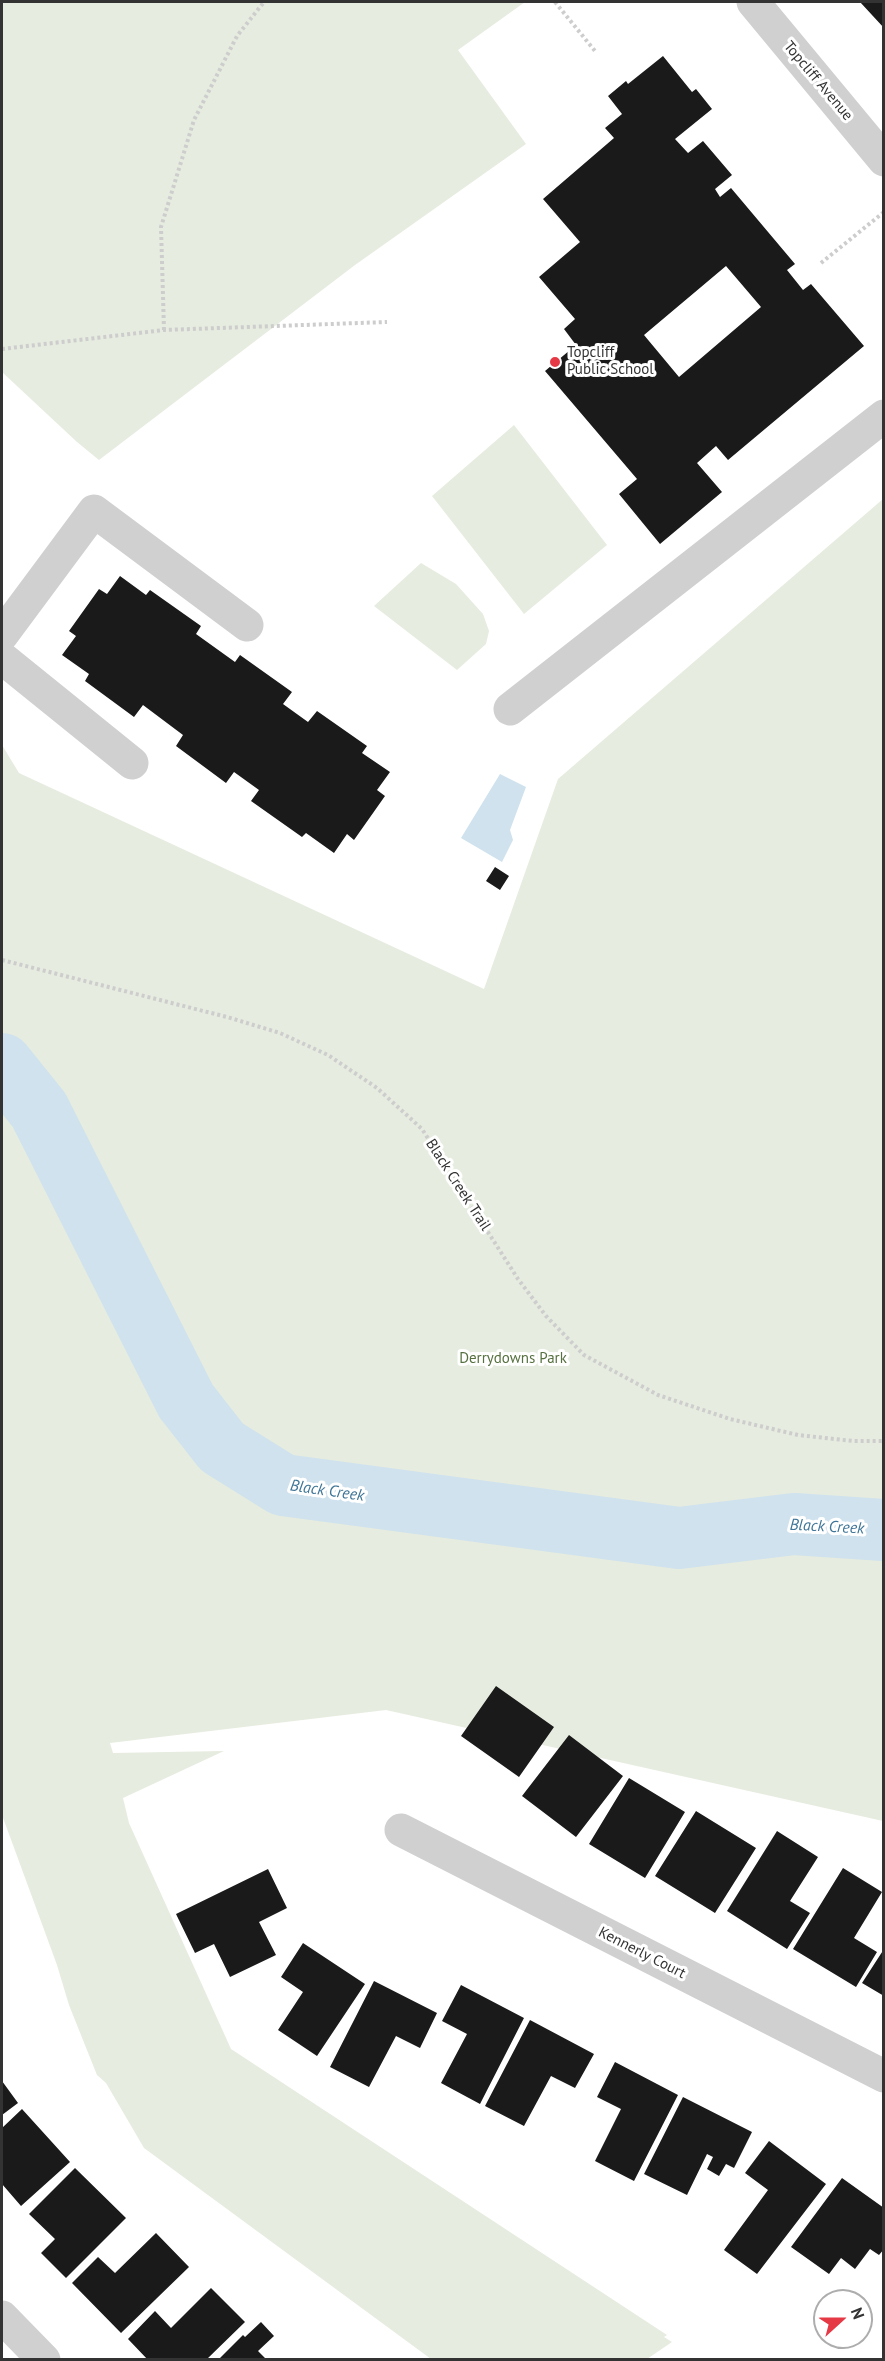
<!DOCTYPE html>
<html>
<head>
<meta charset="utf-8">
<style>
  body { margin:0 }
  #map { position:relative; width:885px; height:2361px; overflow:hidden; background:#fff; font-family:"PT Sans",sans-serif }
  canvas { display:block }
  .frame { position:absolute; inset:0; border:3px solid #333; pointer-events:none }
  .north { position:absolute; left:813px; top:2289px; width:60px; height:60px; box-sizing:border-box; background:#fff; border:2px solid #adadad; border-radius:50%; rotate:69deg; font-size:16px; font-weight:700; line-height:24px; text-align:center; color:#333 }
  .north::after { content:''; display:block; margin:auto; width:21px; height:27px; background:#e63946; clip-path:polygon(50% 0,100% 100%,50% 72%,0 100%) }
</style>
</head>
<body>
<div id="map">
<canvas width="885" height="2361"></canvas>
<div class="frame"></div>
<div class="north">N</div>
</div>
<script>
const g = document.querySelector('canvas').getContext('2d');
g.lineJoin = 'round';
function fill(path, color) { g.fillStyle = color; g.fill(path, 'evenodd'); }
const toPath = rows => new Path2D(rows.map(r => 'M' + r).join(''));
function strokePath(path, color, width, dash) { g.strokeStyle = color; g.lineWidth = width; g.lineCap = dash ? 'butt' : 'round'; g.setLineDash(dash || []); g.stroke(path); }
function drawText(font, color, halo, rows, align = 'center') {
  g.font = font + ' "PT Sans",sans-serif'; g.lineWidth = 6; g.setLineDash([]); g.textBaseline = 'middle'; g.strokeStyle = halo; g.fillStyle = color; for (const [text, x, y, turn = 0] of rows) {
    g.save(); g.translate(x, y); g.rotate((+turn || 0) * Math.PI / 180); g.textAlign = isNaN(turn) ? turn : align; if (halo) g.strokeText(text, 0, 0); g.fillText(text, 0, 0); g.restore();
  }
}
const green = toPath([
  [2,2,525,2,458,50,526,144,355,265,99,460,77,442,2,372],
  [514,425,607,545,524,614,432,496],
  [883,499,883,1821,386,1710,110,1743,113,1753,224,1751,123,1798,129,1823,231,2049,667,2335,664,2337,672,2342,647,2359,431,2359,144,2148,106,2083,97,2075,69,2005,57,1965,2,1815,2,745,19,773,484,989,558,779],
  [421,563,456,584,483,614,489,631,486,644,457,670,374,606]
]);
const water = toPath([
  [500,774,526,787,510,830,513,840,502,862,461,838]
]);
const river = toPath([
  [2,1064,39,1110,186,1401,222,1447,283,1485,679,1538,794,1524,884,1530]
]);
const building = toPath([
  [860,2,884,2,884,28],
  [663,56,692,92,696,89,712,109,675,139,688,153,703,141,732,175,715,189,720,197,731,188,795,264,787,270,803,290,811,284,864,346,728,460,716,446,697,463,722,492,660,544,619,494,637,479,545,371,576,345,564,329,575,319,539,277,580,242,543,199,614,138,605,128,622,114,608,96,626,81,628,84],
  [726,266,761,307,679,377,644,335],
  [120,576,146,595,150,590,201,626,196,634,235,662,240,655,292,692,283,704,308,722,317,711,367,746,362,753,390,772,377,790,385,796,354,840,347,834,334,853,306,833,302,837,251,801,259,790,234,772,226,783,176,746,183,735,143,705,134,717,85,681,89,674,62,655,76,636,69,631,99,589,107,594],
  [495,867,509,876,500,890,486,881],
  [496,1686,554,1727,519,1777,461,1736],
  [569,1735,623,1776,576,1837,522,1796],
  [629,1778,685,1812,645,1878,589,1844],
  [696,1811,756,1848,715,1913,655,1876],
  [777,1831,818,1857,790,1901,810,1913,787,1949,727,1911],
  [843,1868,882,1892,854,1938,877,1952,856,1987,793,1949],
  [268,1869,287,1908,259,1922,276,1955,230,1977,214,1944,195,1953,176,1914],
  [303,1943,365,1984,317,2056,278,2030,303,1992,281,1977],
  [884,1949,884,1996,862,1983],
  [374,1981,437,2013,420,2048,396,2036,369,2087,330,2067],
  [461,1985,524,2018,480,2104,441,2083,467,2034,442,2021],
  [530,2020,594,2054,575,2088,551,2076,524,2126,485,2106],
  [615,2062,678,2095,634,2181,595,2161,621,2109,597,2097],
  [2,2081,18,2103,2,2115],
  [683,2097,752,2132,734,2168,726,2164,719,2176,707,2169,713,2157,707,2154,687,2195,644,2174],
  [22,2109,70,2162,21,2206,2,2184,2,2128],
  [769,2141,826,2184,757,2274,724,2250,768,2190,745,2173],
  [75,2168,126,2218,66,2278,41,2253,55,2239,29,2214],
  [842,2178,884,2208,884,2249,879,2255,870,2249,855,2269,841,2258,829,2274,791,2247],
  [156,2233,189,2267,121,2333,72,2283,98,2257,115,2273],
  [211,2288,245,2322,206,2360,148,2360,128,2339,155,2311,171,2328],
  [261,2322,274,2336,258,2351,267,2360,218,2360,243,2335,245,2337]
]);
const path = toPath([
  [555,2,595,51],
  [821,263,884,212],
  [164,330,161,227,194,120,237,36,264,2],
  [2,349,164,330,387,322],
  [2,960,227,1017,280,1033,328,1055,377,1088,422,1129,518,1279,546,1316,584,1355,658,1395,730,1419,798,1435,853,1441,884,1441]
]);
const minor = toPath([
  [753,2,884,160],
  [2,635,94,511,247,625],
  [2,658,132,763],
  [510,709,884,416],
  [401,1830,884,2076],
  [2,2317,44,2360]
]);
const markers = [
  [555,362,6,"#e63946"]
];
const streetNames = [
  ["Topcliff Avenue",818,81,50],
  ["Black Creek Trail",458,1185,57],
  ["Kennerly Court",642,1953,27]
];
const poiNames = [
  ["Topcliff",567,353],
  ["Public School",567,370]
];
const parkNames = [
  ["Derrydowns Park",513,1359]
];
const waterNames = [
  ["Black Creek",327,1491,8],
  ["Black Creek",827,1527,3]
];
fill(green, '#e6ecdf');
fill(water, '#cfe2ee');
strokePath(river, '#cfe2ee', 62);
fill(building, '#1a1a1a');
strokePath(path, '#cdcdcd', 4, [3, 3]);
strokePath(minor, '#d0d0d0', 33);
for (const [x, y, r, color] of markers) { const dot = new Path2D(); dot.arc(x, y, r, 0, 2 * Math.PI); g.fillStyle = color; g.fill(dot); strokePath(dot, '#fff', 2); }
drawText('15px', '#333', '#fff', streetNames);
drawText('15px', '#333', '#fff', poiNames, 'left');
drawText('15px', '#56703f', '#fff', parkNames);
drawText('italic 16px', '#3f7597', '#fff', waterNames);
</script>
</body>
</html>
